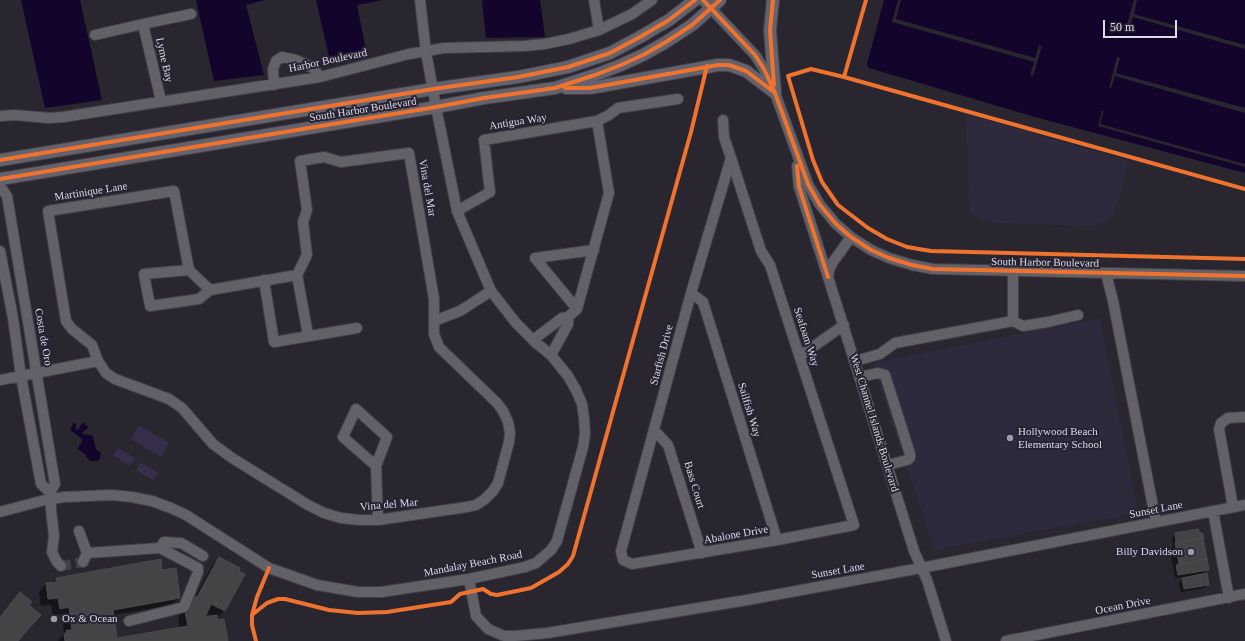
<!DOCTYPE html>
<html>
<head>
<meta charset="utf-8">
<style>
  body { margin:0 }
  #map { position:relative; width:1245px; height:641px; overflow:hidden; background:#292630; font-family:"Times New Roman",serif }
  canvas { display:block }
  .scale { position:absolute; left:1103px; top:20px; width:74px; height:18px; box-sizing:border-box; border:2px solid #dddbe5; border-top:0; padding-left:5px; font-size:12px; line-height:14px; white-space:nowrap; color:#dddbe5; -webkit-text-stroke:3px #272333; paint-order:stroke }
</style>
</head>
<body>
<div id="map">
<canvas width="1245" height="641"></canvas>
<div class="scale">50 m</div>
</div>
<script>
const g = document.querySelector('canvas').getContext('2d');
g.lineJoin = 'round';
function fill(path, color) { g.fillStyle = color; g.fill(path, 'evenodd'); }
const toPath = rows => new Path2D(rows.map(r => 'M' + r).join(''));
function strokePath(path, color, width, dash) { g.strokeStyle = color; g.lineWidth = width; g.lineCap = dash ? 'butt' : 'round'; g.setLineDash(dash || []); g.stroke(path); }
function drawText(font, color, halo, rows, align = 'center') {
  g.font = font + ' "Times New Roman",serif'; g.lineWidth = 4; g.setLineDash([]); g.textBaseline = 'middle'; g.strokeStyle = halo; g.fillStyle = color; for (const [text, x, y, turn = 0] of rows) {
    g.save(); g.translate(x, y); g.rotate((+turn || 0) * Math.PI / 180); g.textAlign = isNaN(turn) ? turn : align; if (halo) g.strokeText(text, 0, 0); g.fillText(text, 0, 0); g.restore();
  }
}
const built = toPath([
  [966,114,1129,161,1114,215,1096,226,990,223,969,212],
  [1100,318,1138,513,934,550,872,363]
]);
const green = toPath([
  [139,425,169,443,161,457,131,439],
  [118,448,135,458,130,466,113,455],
  [141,462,158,473,153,480,136,470]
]);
const water = toPath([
  [21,0,80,0,102,100,45,108],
  [196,0,265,0,246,5,264,75,214,81],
  [316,0,383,0,357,5,367,55,330,61],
  [482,0,540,0,545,37,486,38],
  [884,0,1245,0,1245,173,1035,117,869,68,867,64],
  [73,423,76,424,76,429,78,430,82,423,84,423,87,426,88,428,83,432,82,434,91,435,93,437,96,449,101,453,100,459,97,461,90,461,87,458,85,454,78,449,79,446,82,442,82,439,70,430]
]);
const pier = toPath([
  [898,0,901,0,896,19,1035,58,1039,45,1042,46,1033,76,1030,75,1034,62,892,22],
  [1134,0,1137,0,1134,14,1245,45,1245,49,1133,17,1128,31,1125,31],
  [1117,57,1120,58,1116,73,1245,108,1245,113,1115,76,1111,88,1109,88],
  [1102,111,1104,111,1100,124,1245,164,1245,167,1098,126]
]);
const shadow = toPath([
  [1175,534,1202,538,1208,569,1202,575,1208,584,1205,588,1181,592,1179,582,1185,577,1175,578,1170,550,1173,546,1172,538],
  [220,558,244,575,224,611,216,619,227,641,58,641,64,634,62,614,53,615,51,604,41,606,39,592,46,584,51,584,56,578,160,561,162,571,179,598,172,605,113,615,117,639,180,628,178,619,186,603,195,597,212,566],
  [206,613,213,616,204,618]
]);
const building = toPath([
  [1198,529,1199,532,1203,534,1204,538,1176,543,1175,533,1198,529],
  [1203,538,1207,559,1179,564,1175,543,1203,538],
  [219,557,240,568,239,571,245,574,225,611,211,604,205,617,217,615,218,620,224,619,228,641,65,641,64,635,67,630,72,630,69,607,60,609,58,598,48,599,46,583,56,582,56,578,161,559,162,570,176,568,180,598,113,610,117,638,188,626,185,611,193,595,197,597,219,557],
  [1207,559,1209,570,1178,575,1176,565,1207,559],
  [1207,573,1209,585,1184,589,1182,578,1207,573],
  [20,592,32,602,29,605,41,615,18,641,0,641,0,617,20,592]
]);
const minorTunnel = toPath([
  [61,566,83,562]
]);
const minor = toPath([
  [594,0,599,30],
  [703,0,755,55,764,69,775,93,808,184,820,205,836,224,851,237,871,250,889,258,912,265,933,269,1245,276],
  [143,24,161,101],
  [95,35,143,24,191,14],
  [274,85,273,69,276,61,282,57,296,60,313,68,320,77],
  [0,116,14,115,49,118,63,117,320,77,409,54,444,48,524,46,545,44,569,39,599,30,632,14,652,0],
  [723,120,724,137,731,158,761,251,770,265,854,525,777,540,632,564,623,560,621,551,691,293,731,158],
  [797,166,799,187,828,277],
  [0,186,7,196,55,484,50,492],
  [457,211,490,192,484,140,597,121,609,115,618,108,678,99],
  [851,237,833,262,829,270,828,277,914,551,927,580,946,641],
  [0,251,13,318,21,376,41,484,50,492,51,499,51,510,54,536,52,552,57,562,61,566],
  [189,270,144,274,150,306,199,299,210,290,297,275,307,255,303,222,307,210,300,161,324,157,341,162,409,153,434,299,434,321],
  [1106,273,1113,301,1156,522],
  [297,275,308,335],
  [264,280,274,342,357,328],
  [210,290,189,270,174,191,48,211,66,321,72,329,92,345,98,361,106,373,115,379,169,399,182,408,213,444,232,458,308,505,324,513,341,518,359,520,378,520,467,507,476,505,485,499,493,491,498,483,509,442,510,433,508,422,503,411,497,403,439,347,434,334,434,321,460,311,491,291],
  [691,293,703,302,777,540],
  [577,309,535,258,594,250],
  [1013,321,1023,326,1048,322,1078,315],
  [533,340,562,318,568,317],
  [551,355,568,324,568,317,577,309,609,193,597,121],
  [800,356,844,325],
  [855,361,880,354,895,343,1013,321,1013,271],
  [860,377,878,373,885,375,886,378,910,454,910,458,907,460,888,465],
  [0,380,98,361],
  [654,430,668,445,702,553],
  [376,466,387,437,356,409,343,437,376,466,378,520],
  [1233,507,1219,429,1221,423,1228,418,1245,417],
  [1213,511,1229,598],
  [0,512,45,500,64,497,112,495,132,497,152,501,171,508,186,515,269,568,317,585,358,592,381,592,469,579,525,567,536,563,551,550,557,541,583,447,585,434,584,418,582,404,576,390,568,376,551,355,535,342,516,323,491,291,457,211,436,107,426,52,420,0],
  [79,531,87,553,83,562],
  [160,548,164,542,181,543,203,556],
  [87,553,160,548,198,568,198,572,184,607,129,621],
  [469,579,476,616,488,629,504,636,515,636,547,633,747,600,921,568,1245,505],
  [1006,641,1245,594]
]);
const major = toPath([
  [773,0,770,30,775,93],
  [566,88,590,88,718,65,729,65,746,71,775,93],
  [0,160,433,89,518,77,568,67,610,53,640,37,669,20,695,0],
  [0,179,436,107,484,98,555,88,595,75,621,65,643,55,666,42,692,25,720,0]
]);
const cycleway = toPath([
  [703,0,755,55,764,69,775,93,808,184,820,205,836,224,851,237,871,250,889,258,912,265,933,269,1245,276],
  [773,0,770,30,774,85],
  [866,0,844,77,1245,189],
  [844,77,811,69,788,76,813,160,822,182,838,205,868,228,887,239,907,247,931,251,1245,259],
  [565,88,590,88,718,65,729,65,746,71,774,92],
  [0,160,433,89,518,77,568,67,610,53,640,37,669,20,695,0],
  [797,166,799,187,828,277],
  [0,179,436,107,484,98,555,88,595,75,621,65,643,55,666,42,692,25,720,0],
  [252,615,267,603,278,599,285,599,329,610,358,613,387,612,451,602,460,594,483,589,491,594,497,595,531,588,559,572,568,564,573,556,611,419,691,132,707,66],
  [256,641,252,625,252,615,257,597,269,568]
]);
const markers = [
  [1010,438,4,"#9e9ca6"],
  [1191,552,4,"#9e9ca6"],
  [54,619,4,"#9e9ca6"]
];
const streetNames = [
  ["Lyme Bay",164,60,77],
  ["Harbor Boulevard",328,61,-12],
  ["South Harbor Boulevard",363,110,-9],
  ["Antigua Way",518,122,-9],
  ["Vina del Mar",427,188,80],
  ["Martinique Lane",91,192,-9],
  ["South Harbor Boulevard",1045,263,1],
  ["Costa de Oro",43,337,80],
  ["Seafoam Way",806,337,72],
  ["Starfish Drive",662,355,-75],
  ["Sailfish Way",749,410,73],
  ["West Channel Islands Boulevard",874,423,73],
  ["Bass Court",694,485,73],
  ["Vina del Mar",389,505,-5],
  ["Sunset Lane",1156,510,-11],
  ["Abalone Drive",736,535,-10],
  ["Mandalay Beach Road",473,564,-11],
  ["Sunset Lane",838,571,-10],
  ["Ocean Drive",1123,606,-11]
];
const poiNames = [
  ["Hollywood Beach",1018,432],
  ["Elementary School",1018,445],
  ["Billy Davidson",1183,552,"right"],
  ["Ox & Ocean",62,619]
];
fill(built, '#2f293e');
fill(green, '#362e4b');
fill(water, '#13042b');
fill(pier, '#292630');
fill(shadow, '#0007');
fill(building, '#444446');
strokePath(building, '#4b4b4c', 1);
strokePath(minorTunnel, '#44414b', 10, [10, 5]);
strokePath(minor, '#434148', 12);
strokePath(major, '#434148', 14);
strokePath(minor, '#636168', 10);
strokePath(major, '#64626c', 12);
strokePath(cycleway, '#ef722f', 4);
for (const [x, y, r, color] of markers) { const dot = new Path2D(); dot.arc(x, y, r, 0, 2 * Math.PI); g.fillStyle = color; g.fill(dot); strokePath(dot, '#272333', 1.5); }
drawText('11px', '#dddbe5', '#272333', streetNames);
drawText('11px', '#dddbe5', '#272333', poiNames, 'left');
</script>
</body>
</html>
